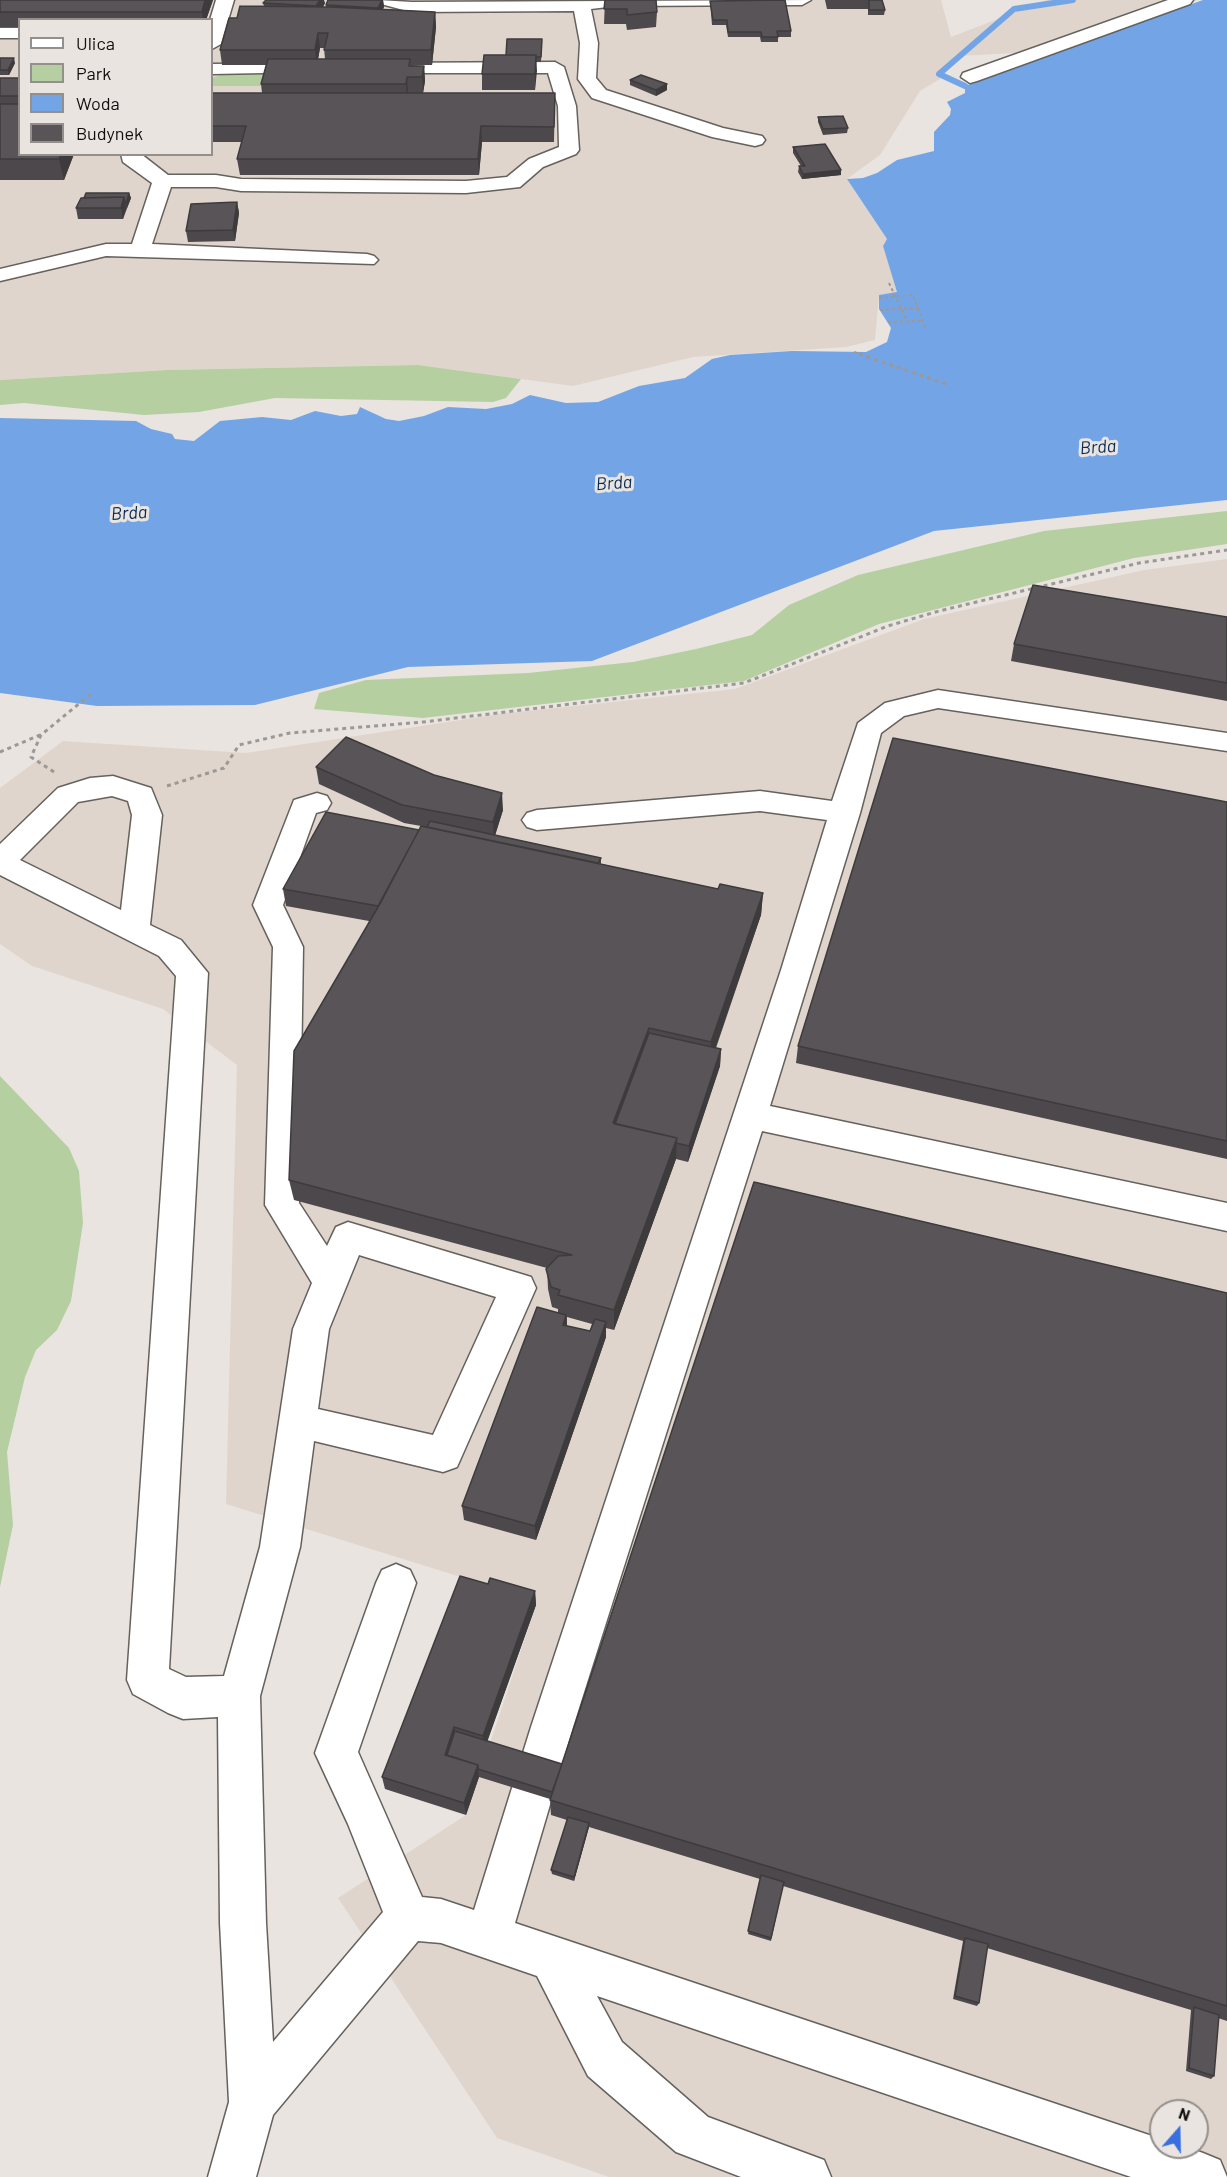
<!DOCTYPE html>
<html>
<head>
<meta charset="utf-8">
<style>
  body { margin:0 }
  #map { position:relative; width:1227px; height:2177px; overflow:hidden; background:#e9e4e0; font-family:Barlow,sans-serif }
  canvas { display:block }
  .legend { position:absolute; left:18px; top:18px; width:195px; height:138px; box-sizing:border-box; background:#e9e4e0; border:2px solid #928f8c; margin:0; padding:8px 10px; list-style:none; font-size:18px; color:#100f0d }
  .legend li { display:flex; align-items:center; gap:12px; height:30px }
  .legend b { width:30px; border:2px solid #928f8c }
  .north { position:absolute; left:1149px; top:2099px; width:60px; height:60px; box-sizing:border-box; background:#e9e4e0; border:2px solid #928f8c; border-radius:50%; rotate:20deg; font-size:16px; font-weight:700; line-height:24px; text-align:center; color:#100f0d }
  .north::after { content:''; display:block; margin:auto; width:21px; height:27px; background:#3970df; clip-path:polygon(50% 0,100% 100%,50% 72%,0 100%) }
</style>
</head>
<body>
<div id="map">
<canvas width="1227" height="2177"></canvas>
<ul class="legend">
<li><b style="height:8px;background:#fff"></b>Ulica</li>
<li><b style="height:16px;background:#b5cfa0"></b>Park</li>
<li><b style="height:16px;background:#73a5e6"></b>Woda</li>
<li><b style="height:16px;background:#595457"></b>Budynek</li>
</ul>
<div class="north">N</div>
</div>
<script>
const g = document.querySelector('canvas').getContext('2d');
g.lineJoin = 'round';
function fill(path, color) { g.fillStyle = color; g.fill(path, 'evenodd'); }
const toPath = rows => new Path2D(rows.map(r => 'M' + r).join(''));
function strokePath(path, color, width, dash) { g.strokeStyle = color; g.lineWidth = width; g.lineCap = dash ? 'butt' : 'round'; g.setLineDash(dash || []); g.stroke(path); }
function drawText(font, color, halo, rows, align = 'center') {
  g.font = font + ' Barlow,sans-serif'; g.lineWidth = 6; g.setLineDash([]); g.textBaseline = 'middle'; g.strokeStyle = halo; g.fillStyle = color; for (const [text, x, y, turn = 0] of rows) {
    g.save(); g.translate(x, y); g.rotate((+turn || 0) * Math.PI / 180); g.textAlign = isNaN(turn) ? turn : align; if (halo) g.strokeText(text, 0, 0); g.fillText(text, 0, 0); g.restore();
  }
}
const built = toPath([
  [0,0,941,0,951,37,1047,0,1197,0,1051,51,959,56,940,79,920,91,880,155,847,179,887,239,883,246,898,293,879,295,875,340,846,347,693,357,573,386,418,365,167,370,0,380],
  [20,20,212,20,212,154,20,154],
  [1227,559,1227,2177,609,2177,497,2138,338,1898,466,1815,536,1605,461,1577,226,1504,237,1065,163,1009,32,966,0,944,0,788,63,741,246,753,499,714,735,689,924,619,1144,570],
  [1161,2111,1197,2111,1197,2147,1161,2147]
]);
const green = toPath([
  [265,73,261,86,212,86,212,78,221,75],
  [418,365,521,379,506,398,493,402,275,398,199,412,144,415,24,403,0,405,0,380,167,370],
  [1227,511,1227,544,1134,558,879,624,744,681,423,718,314,709,319,693,366,680,528,673,633,662,696,649,752,635,789,605,858,575,1044,531],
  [0,1076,69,1148,79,1171,83,1223,71,1301,57,1330,36,1350,25,1377,7,1452,13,1525,0,1587]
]);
const water = toPath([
  [1203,0,1227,0,1227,500,934,531,592,661,408,667,255,705,97,706,0,693,0,418,136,421,151,429,172,434,175,439,194,441,220,421,262,417,291,420,315,411,341,416,357,414,360,407,386,419,399,421,424,416,448,407,486,409,512,404,530,395,566,403,598,402,639,386,685,378,712,359,730,355,792,351,866,352,887,342,891,328,879,309,879,295,897,292,883,246,887,239,847,179,863,178,877,173,897,160,934,151,934,132,950,115,951,109,947,102,965,93,965,86]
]);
const stream = toPath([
  [965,86,939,74,1014,9,1073,0]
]);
const pathFar1 = toPath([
  [889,283,907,321],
  [879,298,913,295,926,329],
  [880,310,918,308],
  [888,322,923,321],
  [854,352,864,355]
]);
const path = toPath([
  [859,354,946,384],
  [0,752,40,735],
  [54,772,31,757,41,735,92,693],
  [167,786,224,768,239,745,290,733,423,722,744,683,888,626,939,611,1139,563,1227,550]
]);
const minor = toPath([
  [216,0,234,0,221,44,212,49,210,20,216,0],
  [378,0,412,2,811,0,802,5,616,6,591,9,598,43,596,78,606,90,723,128,762,136,765,140,762,144,755,146,712,137,592,98,578,79,580,43,574,11,411,12,381,4,378,0],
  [1168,0,1193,0,1190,4,977,81,970,83,961,77,963,73,1168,0],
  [0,28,20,28,20,38,0,38,0,28],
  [555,62,564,67,576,106,579,150,576,154,543,167,520,187,466,193,241,191,216,187,171,187,152,244,367,254,374,256,378,260,374,264,106,256,0,281,0,269,106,244,132,244,152,183,123,162,121,154,141,154,168,175,216,175,241,179,466,181,507,177,529,159,559,147,558,106,548,73,380,73,371,68,380,63,555,62],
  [311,63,320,68,317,72,212,74,212,64,311,63],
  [938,690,1227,733,1227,751,938,708,904,716,881,733,860,813,770,1106,1227,1203,1227,1231,762,1131,573,1727,515,1923,1161,2139,1161,2147,1186,2147,1203,2153,1220,2160,1227,2177,1131,2177,597,1996,622,2042,708,2117,824,2160,831,2177,741,2177,676,2152,588,2076,537,1976,441,1943,418,1941,273,2115,256,2177,208,2177,229,2102,220,1923,218,1717,183,1719,168,1713,133,1694,127,1680,176,976,159,956,0,875,0,844,58,788,90,778,113,776,151,788,162,815,150,925,181,940,208,973,169,1669,186,1677,224,1676,260,1547,293,1329,312,1283,265,1205,273,947,253,905,294,800,317,793,327,796,331,803,327,810,316,813,283,905,303,947,299,1203,327,1246,336,1227,348,1222,518,1273,531,1277,536,1288,457,1467,443,1472,314,1441,300,1547,260,1696,266,1923,273,2042,383,1912,348,1824,315,1753,376,1583,382,1570,396,1564,410,1570,416,1583,358,1752,422,1897,441,1899,474,1910,531,1727,781,970,827,820,760,811,537,830,527,827,522,820,527,813,537,810,760,791,832,801,858,723,885,703,938,690],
  [112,796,128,801,132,815,121,910,20,860,78,802,112,796],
  [359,1255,496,1297,433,1435,318,1409,329,1329,359,1255]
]);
const wall = toPath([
  [0,0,213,0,206,20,20,20,20,27,0,27],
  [328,0,383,0,384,7,383,9,435,12,436,27,432,65,411,65,424,66,425,81,423,93,555,93,554,142,482,142,479,175,240,175,237,159,242,142,212,142,212,93,262,93,261,84,266,65,222,65,220,50,237,18,264,6,263,3,325,3,323,7,326,7,326,5],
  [320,48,324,48,325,59,318,59],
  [605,0,657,12,656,27,627,30,626,24,604,24],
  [825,0,882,0,885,10,884,15,868,15,868,9,827,9],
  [710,1,791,31,791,37,778,37,778,42,761,42,760,37,728,37,726,25,712,25],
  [542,39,541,62,536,62,535,90,482,90,482,74,506,55],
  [0,58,15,63,9,75,0,75],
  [0,78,20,78,20,154,74,154,64,180,0,180],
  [630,80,667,90,656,96,630,85],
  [818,117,848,128,847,133,823,135,818,122],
  [793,147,841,175,802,179,798,172,799,166,801,166,793,153],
  [129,193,131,198,123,219,78,219,76,208],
  [237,202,239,213,235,241,188,242,186,231],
  [1227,617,1227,701,1011,661,1014,644],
  [316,767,503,810,495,835,601,858,601,864,718,889,763,893,761,915,716,1048,721,1049,720,1066,688,1162,676,1159,614,1330,606,1328,606,1337,536,1540,464,1520,462,1506,558,1313,558,1309,552,1307,548,1289,547,1268,294,1200,289,1180,369,921,286,906,283,889,419,830,421,826,404,823,319,784],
  [567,1317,592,1324,590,1331,567,1326],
  [1227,802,1227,1159,796,1063,798,1046],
  [1227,1293,1227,2021,1218,2018,1214,2076,1211,2079,1186,2071,1191,2010,987,1948,979,2003,977,2006,953,1999,963,1941,783,1886,771,1941,748,1934,760,1879,589,1827,574,1881,552,1874,551,1870,567,1820,551,1815,550,1799,479,1777,466,1815,385,1789,382,1777,488,1584,535,1591,536,1605,487,1741,562,1764]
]);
const shadedWall = toPath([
  [205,0,213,0,206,20,203,20,202,12],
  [320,0,324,0,325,3,318,16,316,6],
  [382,0,383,0,384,7,379,18,378,8],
  [435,12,436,27,432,65,431,50],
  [318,33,320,48,317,65,315,50],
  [536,55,537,71,535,90,535,74],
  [14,58,15,63,9,75,8,70],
  [424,66,425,81,423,93,422,77],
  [407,77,408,93,407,100,406,84],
  [667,84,667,90,656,96,656,90],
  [481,126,482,142,479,175,478,159],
  [61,154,74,154,64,180,59,159],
  [841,170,841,175,802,179,803,174],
  [129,193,131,198,127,208,126,203],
  [124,197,126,208,123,219,121,208],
  [237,202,239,213,235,241,233,230],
  [502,793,503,810,494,839,493,822],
  [763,893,761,915,710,1063,711,1042],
  [649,1028,649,1050,619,1129,613,1123],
  [721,1049,720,1066,688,1162,689,1146],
  [677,1138,676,1159,614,1330,614,1310],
  [566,1315,567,1330,563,1325],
  [606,1322,606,1337,536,1540,535,1526],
  [535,1591,536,1605,485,1748,483,1736],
  [454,1727,457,1739,449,1760,445,1755],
  [478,1765,479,1777,466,1815,464,1803],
  [589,1823,589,1827,574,1881,574,1877]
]);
const building = toPath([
  [0,0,205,0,202,12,0,12,0,0],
  [266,0,320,0,316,6,263,3,266,0],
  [328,0,382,0,378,8,326,5,328,0],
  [605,0,656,0,657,12,627,15,627,9,604,9,605,0],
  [785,0,791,31,777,31,778,37,762,37,761,32,728,32,727,20,713,20,710,1,785,0],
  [869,0,882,0,885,10,869,10,869,0],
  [240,6,331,7,435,12,431,50,324,50,328,33,318,33,315,50,220,50,229,18,237,18,240,6],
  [507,39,542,39,541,57,536,57,536,55,506,55,507,39],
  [484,55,536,55,535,74,482,74,484,55],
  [0,58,14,58,8,70,0,70,0,58],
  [268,59,410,59,409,66,424,66,422,77,407,77,406,84,261,84,268,59],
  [641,75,667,84,656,90,630,80,641,75],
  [0,78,20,78,20,96,0,96,0,78],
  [212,93,555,93,554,127,481,126,478,159,237,159,246,126,212,126,212,93],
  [0,104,20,104,20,154,61,154,59,159,0,159,0,104],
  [843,116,848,128,823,129,818,117,843,116],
  [825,144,841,170,803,174,799,166,805,166,793,147,825,144],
  [86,193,129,193,126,203,125,203,124,197,84,198,86,193],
  [124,197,121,208,76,208,81,198,124,197],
  [237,202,233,230,186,231,191,204,237,202],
  [1033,585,1227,617,1227,683,1014,644,1033,585],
  [346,737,434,775,502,793,493,822,402,805,316,767,346,737],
  [893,738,1227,802,1227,1141,798,1046,893,738],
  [326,812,419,830,378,906,283,889,326,812],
  [430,821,601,858,598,863,427,827,430,821],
  [421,826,718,889,720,884,763,893,711,1042,649,1028,613,1123,677,1138,614,1310,558,1295,560,1290,551,1287,546,1269,558,1256,572,1255,289,1180,294,1051,381,902,421,826],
  [649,1033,721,1049,689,1146,676,1143,677,1138,615,1124,649,1033],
  [754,1182,1227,1293,1227,2006,550,1800,754,1182],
  [537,1307,566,1315,563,1325,590,1331,595,1319,606,1322,535,1526,462,1506,537,1307],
  [460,1576,488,1584,490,1578,535,1591,483,1736,454,1727,445,1755,478,1765,464,1803,382,1777,460,1576],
  [455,1731,562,1764,552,1792,478,1769,478,1765,447,1755,455,1731],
  [568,1817,589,1823,574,1877,551,1870,568,1817],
  [761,1875,784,1882,771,1938,748,1931,761,1875],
  [965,1938,988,1944,979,2003,955,1996,965,1938],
  [1194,2007,1219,2015,1214,2076,1189,2068,1194,2007]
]);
const farWaternames = [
  ["Brda",1098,447,-4],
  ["Brda",614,483,-4],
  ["Brda",129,513,-3]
];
fill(built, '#e0d5cc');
fill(green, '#b5cfa0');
fill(water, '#73a5e6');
strokePath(stream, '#73a5e6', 6);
strokePath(minor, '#65615d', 3);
strokePath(pathFar1, '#9c9895', 2, [3, 3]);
strokePath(path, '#9c9895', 3, [4, 4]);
fill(minor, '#fff');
fill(wall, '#4d484b');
fill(shadedWall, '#3e3b3d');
fill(building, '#595457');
strokePath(building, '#3e3b3d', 1.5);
drawText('italic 18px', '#092c55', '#e9e4e0', farWaternames);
</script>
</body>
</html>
